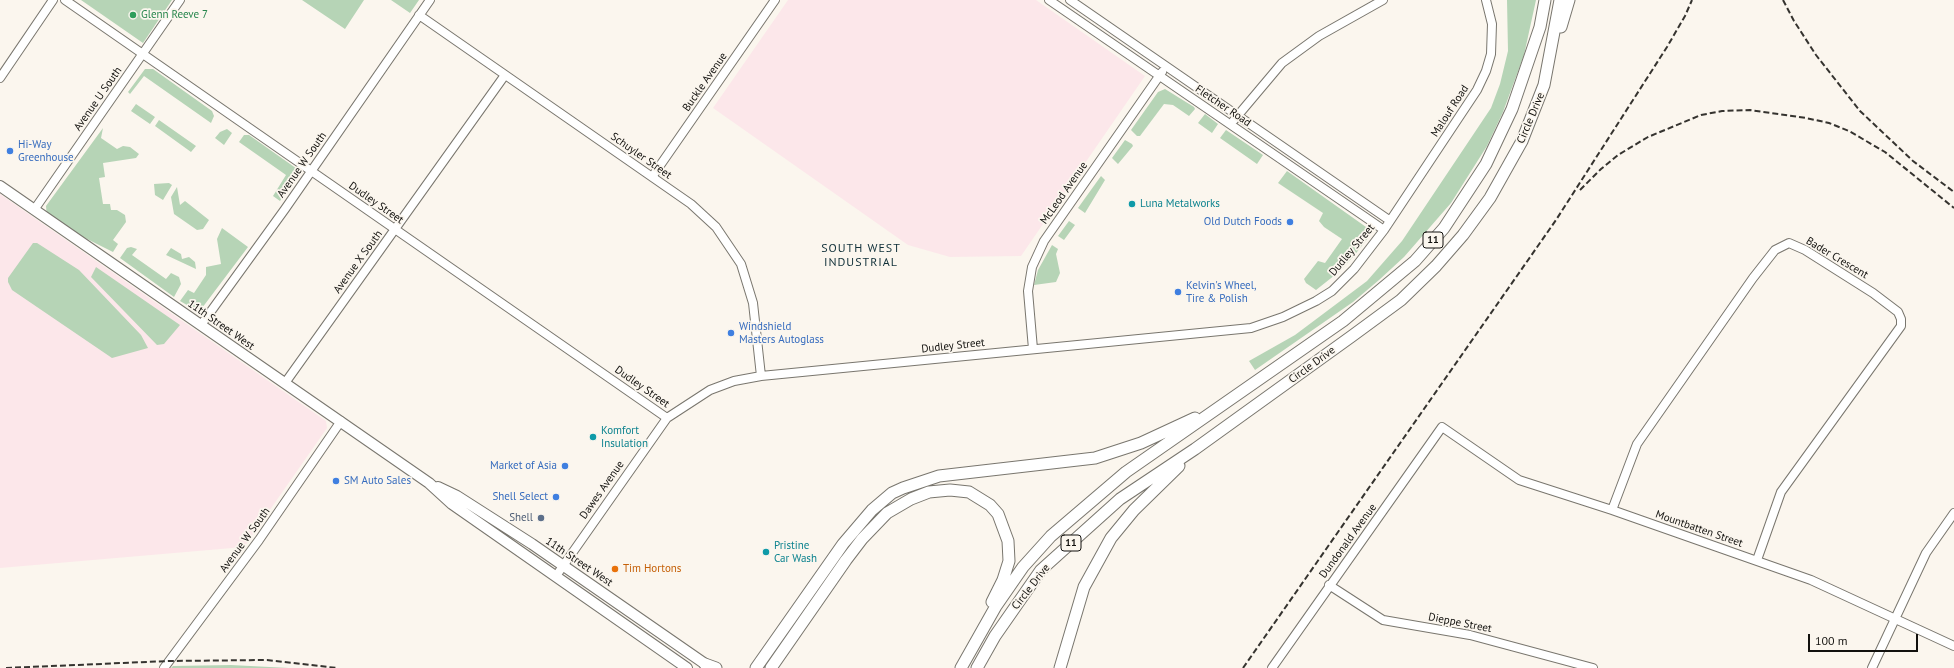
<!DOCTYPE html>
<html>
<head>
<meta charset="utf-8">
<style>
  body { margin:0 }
  #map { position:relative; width:1954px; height:668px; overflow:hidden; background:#fbf6ee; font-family:"PT Sans",sans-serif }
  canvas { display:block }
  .scale { position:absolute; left:1808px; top:634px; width:110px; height:18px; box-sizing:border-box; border:2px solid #12110e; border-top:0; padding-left:5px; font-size:12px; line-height:14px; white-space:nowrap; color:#12110e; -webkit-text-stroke:3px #fbf6ee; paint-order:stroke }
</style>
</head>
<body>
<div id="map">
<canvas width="1954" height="668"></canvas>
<div class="scale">100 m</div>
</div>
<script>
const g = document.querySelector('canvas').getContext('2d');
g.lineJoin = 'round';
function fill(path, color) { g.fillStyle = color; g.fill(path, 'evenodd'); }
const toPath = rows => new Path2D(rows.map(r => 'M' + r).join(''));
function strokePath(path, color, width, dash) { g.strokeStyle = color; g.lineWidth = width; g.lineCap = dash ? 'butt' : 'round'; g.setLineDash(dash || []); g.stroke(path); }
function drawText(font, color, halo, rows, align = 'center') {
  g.font = font + ' "PT Sans",sans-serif'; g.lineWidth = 3.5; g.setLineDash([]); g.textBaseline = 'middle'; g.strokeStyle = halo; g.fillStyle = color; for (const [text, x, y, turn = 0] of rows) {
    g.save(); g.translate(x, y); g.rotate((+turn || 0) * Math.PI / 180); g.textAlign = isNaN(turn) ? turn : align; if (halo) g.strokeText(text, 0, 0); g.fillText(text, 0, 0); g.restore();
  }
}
const industrial = toPath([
  [788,0,1036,0,1145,76,1021,256,950,257,908,245,713,108],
  [0,194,326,421,327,428,244,547,0,568]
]);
const green = toPath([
  [81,0,172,0,143,43],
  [302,0,364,0,345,29],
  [391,0,419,0,410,13],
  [1507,0,1536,0,1524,55,1503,112,1487,146,1451,203,1404,257,1379,280,1353,302,1255,370,1249,361,1295,335,1367,281,1402,241,1491,108,1500,84,1508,51],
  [145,69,153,69,212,111,214,116,211,123,144,76,130,94,128,92],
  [1165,89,1194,107,1195,109,1189,116,1173,105,1164,104,1140,136,1137,136,1131,130,1158,92],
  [136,104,155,117,150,124,131,111],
  [1205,114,1218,124,1212,133,1198,123],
  [159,120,196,146,191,152,155,126],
  [103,128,101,138,117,149,123,146,130,147,139,154,136,158,103,163,105,177,99,178,103,204,110,204,111,210,117,210,125,215,126,222,113,240,118,244,113,252,47,219,46,206],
  [227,129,232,133,224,145,215,138,220,132],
  [1226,130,1263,155,1257,164,1220,138],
  [244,135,249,135,300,171,280,201,273,196,286,175,239,142],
  [1125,140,1132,144,1133,146,1118,164,1112,158],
  [1287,171,1366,227,1368,232,1368,238,1353,257,1340,271,1316,290,1306,283,1304,279,1318,261,1325,263,1342,239,1324,227,1319,221,1323,213,1278,183],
  [1101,176,1105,180,1085,213,1078,208],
  [169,183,172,185,163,200,155,195,154,184],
  [177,187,180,205,185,201,209,220,203,229,197,230,174,214,171,197],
  [1069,221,1075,225,1064,240,1058,236],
  [222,228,248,247,199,312,180,301,188,290,194,293,206,275,206,267,221,264,217,239],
  [33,243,37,243,79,270,141,335,148,348,112,358,12,290,8,282,8,278],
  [1052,245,1058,249,1056,254,1060,273,1056,282,1034,285,1038,270],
  [131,247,137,249,132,255,166,279,171,273,179,277,181,284,174,297,120,258,127,248],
  [171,248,181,254,182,259,189,257,195,262,196,269,166,255],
  [96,267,180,325,164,344,157,345,91,277],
  [231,665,289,668,171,668,173,666]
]);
const minor = toPath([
  [65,0,667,418],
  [1049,0,1384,230],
  [1070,0,1389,220],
  [419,15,691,204,716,227,741,264,753,303,761,376],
  [0,78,53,0],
  [1234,120,1282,63,1319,36,1383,0],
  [652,177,775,0],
  [34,210,180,0],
  [201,325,285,209,430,0],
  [1033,349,1028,291,1032,267,1044,241,1162,72],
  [285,383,505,75],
  [1612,510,1637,444,1753,278,1775,250,1789,243,1805,250,1873,293,1898,312,1901,319,1901,326,1781,492,1757,560],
  [556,576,667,418,710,390,734,381,761,376,1251,328,1283,317,1316,301,1332,291,1354,269,1384,230,1477,90,1486,71,1491,54,1492,24,1486,0],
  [1329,585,1383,620,1470,635,1593,668],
  [164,668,259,540,341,421],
  [1272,668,1442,427,1519,480,1612,510,1811,580,1954,646],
  [1872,668,1926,553,1954,513]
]);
const major = toPath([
  [0,186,429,483,452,504,687,668],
  [438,487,457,496,532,544,711,668]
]);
const highway = toPath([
  [1561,27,1569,0],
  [705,664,716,668],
  [756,668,843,544,872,510,892,493,903,488,939,476,1095,458,1141,443,1195,418],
  [771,668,846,560,862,539,887,513,911,499,929,492,950,490,969,492,990,505,998,514,1008,541,1009,561,1003,580,992,602],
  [961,668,996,606,1023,567,1051,536,1126,472,1343,321,1415,261,1444,228,1486,164,1512,109,1540,27,1545,0],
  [977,668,995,636,1041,570,1120,499,1195,449,1352,336,1401,300,1436,266,1463,235,1490,198,1522,141,1544,85,1560,0],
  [1060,668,1084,587,1111,538,1134,510,1179,466]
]);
const rail = toPath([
  [1783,0,1794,21,1816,55,1860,111,1913,161,1954,192],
  [1580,190,1601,169,1618,155,1648,137,1701,115,1722,111,1750,110,1806,118,1829,123,1849,131,1885,152,1954,208],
  [6,668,169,661,267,660,337,668],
  [1243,668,1556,220,1667,47,1685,16,1692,0]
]);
const markers = [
  [133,15,4,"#2e9e5b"],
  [10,151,4,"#3f7fe0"],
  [1132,204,4,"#0f9aa8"],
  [1290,222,4,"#3f7fe0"],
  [1178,292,4,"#3f7fe0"],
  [731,333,4,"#3f7fe0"],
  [593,437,4,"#0f9aa8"],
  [565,466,4,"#3f7fe0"],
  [336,481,4,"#3f7fe0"],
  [556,497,4,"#3f7fe0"],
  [541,518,4,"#5c6f8a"],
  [766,552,4,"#0f9aa8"],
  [615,569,4,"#e8710a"]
];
const shields = [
  [1433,240,20],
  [1071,543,20]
];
const shieldNames = [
  ["11",1433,240],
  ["11",1071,543]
];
const leisureNames = [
  ["Glenn Reeve 7",141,15]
];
const streetNames = [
  ["Buckle Avenue",705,82,-55],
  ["Avenue U South",98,99,-55],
  ["Fletcher Road",1223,106,34],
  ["Malouf Road",1450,111,-57],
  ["Circle Drive",1531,118,-67],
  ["Schuyler Street",641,156,35],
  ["Avenue W South",302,165,-55],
  ["McLeod Avenue",1064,193,-55],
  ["Dudley Street",376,203,35],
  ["Dudley Street",1352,250,-50],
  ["Bader Crescent",1837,258,31],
  ["Avenue X South",358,262,-54],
  ["11th Street West",221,325,35],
  ["Dudley Street",953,346,-6],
  ["Circle Drive",1312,365,-36],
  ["Dudley Street",642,387,35],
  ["Dawes Avenue",602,490,-55],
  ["Mountbatten Street",1699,529,19],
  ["Avenue W South",245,540,-54],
  ["Dundonald Avenue",1348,541,-54],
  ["11th Street West",579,562,34],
  ["Circle Drive",1031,587,-52],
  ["Dieppe Street",1460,623,11]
];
const shopNames = [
  ["Hi-Way",18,145],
  ["Greenhouse",18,158],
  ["Old Dutch Foods",1282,222,"right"],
  ["Kelvin's Wheel,",1186,286],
  ["Tire & Polish",1186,299],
  ["Windshield",739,327],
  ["Masters Autoglass",739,340],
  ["Market of Asia",557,466,"right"],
  ["SM Auto Sales",344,481],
  ["Shell Select",548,497,"right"]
];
const cultureNames = [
  ["Luna Metalworks",1140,204],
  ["Komfort",601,431],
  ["Insulation",601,444],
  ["Pristine",774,546],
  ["Car Wash",774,559]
];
const serviceNames = [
  ["Shell",533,518]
];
const foodNames = [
  ["Tim Hortons",623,569]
];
const neighbourhoodNames = [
  ["SOUTH WEST",861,249],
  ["INDUSTRIAL",861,263]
];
fill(industrial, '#fce7ea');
fill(green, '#b6d4b6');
strokePath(minor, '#79766e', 10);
strokePath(major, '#79766e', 12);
strokePath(highway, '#79766e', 13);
strokePath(minor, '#fff', 8);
strokePath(major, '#fff', 10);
strokePath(highway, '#fff', 11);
strokePath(rail, '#35332f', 2, [6, 3]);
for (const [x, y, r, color] of markers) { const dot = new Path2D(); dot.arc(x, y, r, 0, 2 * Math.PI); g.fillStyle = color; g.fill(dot); strokePath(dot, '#fbf6ee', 1.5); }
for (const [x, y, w] of shields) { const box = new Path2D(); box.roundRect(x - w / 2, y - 8, w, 16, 3); g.fillStyle = '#fbf6ee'; g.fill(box); strokePath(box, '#12110e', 1); }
drawText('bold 10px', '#12110e', null, shieldNames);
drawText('11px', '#27864d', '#fbf6ee', leisureNames, 'left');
drawText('11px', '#12110e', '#fbf6ee', streetNames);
drawText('11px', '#366cbe', '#fbf6ee', shopNames, 'left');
drawText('11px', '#0d838f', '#fbf6ee', cultureNames, 'left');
drawText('11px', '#4e5e75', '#fbf6ee', serviceNames, 'right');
drawText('11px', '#c56008', '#fbf6ee', foodNames, 'left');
g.letterSpacing = '1px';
drawText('12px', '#0f2f38', '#fbf6ee', neighbourhoodNames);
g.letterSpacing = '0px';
</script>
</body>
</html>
